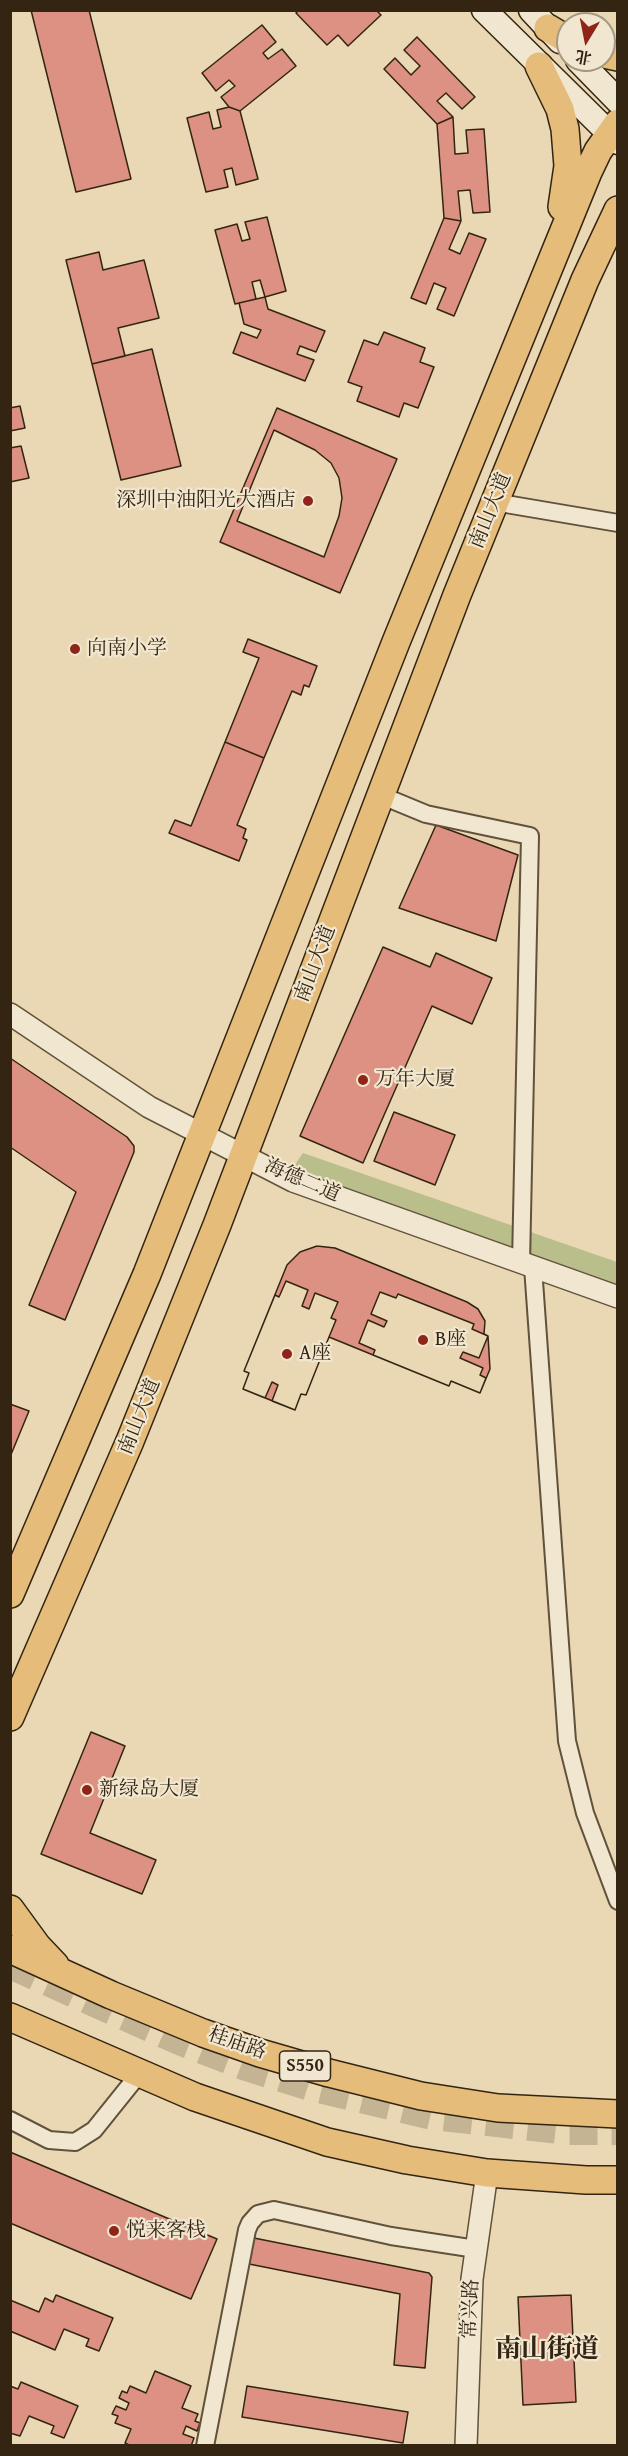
<!DOCTYPE html>
<html>
<head>
<meta charset="utf-8">
<style>
  body { margin:0 }
  #map { position:relative; width:628px; height:2456px; overflow:hidden; background:#ead8b5; font-family:"Gentium Book Plus","Noto Serif SC",serif }
  canvas { display:block }
  .frame { position:absolute; inset:0; border:12px solid #332512; pointer-events:none }
  .north { position:absolute; left:556px; top:12px; width:60px; height:60px; box-sizing:border-box; background:#f1e6cf; border:2px solid #a59983; border-radius:50%; rotate:190deg; font-size:16px; font-weight:700; line-height:24px; text-align:center; color:#332512 }
  .north::after { content:''; display:block; margin:auto; width:21px; height:27px; background:#8f2418; clip-path:polygon(50% 0,100% 100%,50% 72%,0 100%) }
</style>
</head>
<body>
<div id="map">
<canvas width="628" height="2456"></canvas>
<div class="frame"></div>
<div class="north">北</div>
</div>
<script>
const g = document.querySelector('canvas').getContext('2d');
g.lineJoin = 'round';
function fill(path, color) { g.fillStyle = color; g.fill(path, 'evenodd'); }
const toPath = rows => new Path2D(rows.map(r => 'M' + r).join(''));
function strokePath(path, color, width, dash) { g.strokeStyle = color; g.lineWidth = width; g.lineCap = dash ? 'butt' : 'round'; g.setLineDash(dash || []); g.stroke(path); }
function drawText(font, color, halo, rows, align = 'center') {
  g.font = font + ' "Gentium Book Plus","Noto Serif SC",serif'; g.lineWidth = 4.5; g.setLineDash([]); g.textBaseline = 'middle'; g.strokeStyle = halo; g.fillStyle = color; for (const [text, x, y, turn = 0] of rows) {
    g.save(); g.translate(x, y); g.rotate((+turn || 0) * Math.PI / 180); g.textAlign = isNaN(turn) ? turn : align; if (halo) g.strokeText(text, 0, 0); g.fillText(text, 0, 0); g.restore();
  }
}
const green = toPath([
  [303,1153,617,1262,617,1289,292,1169]
]);
const building = toPath([
  [31,10,89,10,131,179,76,192,31,10],
  [299,10,376,10,381,15,348,46,338,35,327,45,296,13,299,10],
  [262,25,276,42,263,53,268,59,282,49,296,66,240,111,229,107,221,97,235,86,229,80,216,91,202,73,262,25],
  [417,37,475,97,462,109,446,93,437,101,453,117,437,124,384,69,395,58,411,75,420,66,404,50,417,37],
  [229,107,240,111,258,179,236,185,232,168,224,170,228,187,206,192,187,118,209,112,213,129,221,127,217,110,229,107],
  [453,117,455,154,468,153,466,130,484,129,490,212,473,213,470,190,458,191,461,221,444,218,437,124,453,117],
  [267,217,286,291,265,297,260,280,252,282,256,299,235,304,215,230,237,224,242,241,250,239,245,222,267,217],
  [444,218,461,221,449,249,460,254,469,233,486,239,454,316,437,309,446,288,434,283,426,304,411,298,444,218],
  [99,252,103,270,144,260,159,318,118,328,125,356,92,364,66,260,99,252],
  [265,297,268,309,325,331,316,352,300,346,297,354,314,360,305,381,233,353,241,332,257,338,261,330,244,324,239,303,265,297],
  [384,332,425,348,420,362,434,367,418,408,404,403,399,417,357,401,362,387,348,382,364,340,378,345,384,332],
  [152,349,181,466,121,480,92,364,152,349],
  [20,406,25,428,10,431,10,408,20,406],
  [277,408,397,459,340,593,220,542,277,408],
  [274,430,315,450,331,463,339,478,342,498,339,516,324,557,237,521,274,430],
  [21,446,29,478,10,482,10,448,21,446],
  [248,639,317,666,309,687,304,685,301,695,292,691,264,758,225,742,259,658,243,652,248,639],
  [225,742,264,758,237,825,246,829,243,838,247,840,239,861,169,833,175,820,191,826,225,742],
  [436,825,518,855,496,941,399,908,436,825],
  [383,947,430,967,436,953,492,978,472,1024,432,1006,363,1163,300,1136,383,947],
  [10,1058,127,1137,134,1146,134,1152,65,1320,29,1305,76,1192,10,1147,10,1058],
  [394,1112,455,1135,435,1185,374,1161,394,1112],
  [317,1246,335,1248,467,1302,478,1309,485,1321,484,1334,488,1336,490,1369,480,1393,451,1381,449,1386,329,1337,306,1395,301,1394,295,1410,243,1389,249,1373,244,1371,287,1265,300,1252,317,1246],
  [286,1281,308,1290,302,1306,309,1309,315,1293,338,1302,331,1318,336,1320,329,1337,306,1395,301,1394,295,1410,272,1401,278,1385,272,1382,265,1398,243,1389,249,1373,244,1371,275,1295,279,1297,286,1281],
  [380,1292,396,1298,398,1294,474,1324,472,1329,488,1336,479,1358,463,1352,460,1358,483,1368,480,1375,486,1378,480,1393,451,1381,449,1386,373,1355,375,1350,359,1343,368,1320,384,1327,387,1321,371,1314,380,1292],
  [10,1404,29,1411,10,1457,10,1404],
  [91,1732,125,1746,90,1833,156,1860,142,1894,41,1854,91,1732],
  [10,2152,217,2239,191,2299,10,2223,10,2152],
  [254,2238,429,2273,432,2277,425,2368,394,2365,400,2294,249,2264,254,2238],
  [56,2295,113,2318,99,2351,86,2346,89,2339,64,2329,55,2350,10,2331,10,2300,39,2312,45,2298,53,2302,56,2295],
  [571,2295,576,2402,523,2405,518,2297,571,2295],
  [155,2371,191,2386,182,2408,198,2414,195,2421,200,2423,197,2431,186,2426,183,2434,194,2438,191,2446,131,2446,125,2443,131,2429,115,2423,118,2416,112,2414,116,2406,126,2410,129,2403,119,2398,122,2391,127,2393,130,2386,146,2393,155,2371],
  [21,2382,78,2406,64,2438,51,2433,54,2426,29,2416,20,2436,10,2433,10,2386,18,2389,21,2382],
  [247,2386,408,2412,403,2443,242,2417,247,2386]
]);
const trunkTunnel = toPath([
  [10,1965,179,2041,246,2067,310,2087,432,2116,569,2131,618,2131]
]);
const minor = toPath([
  [494,502,618,523],
  [380,795,426,814,530,836,521,1263],
  [533,1267,567,1741,585,1813,618,1901],
  [10,2120,49,2140,75,2142,94,2130,139,2074],
  [205,2446,247,2230,250,2223,258,2214,274,2210,391,2236,476,2249]
]);
const tertiary = toPath([
  [10,1014,149,1107,293,1181,618,1297],
  [466,2446,472,2279,487,2173]
]);
const secondary = toPath([
  [484,10,618,142],
  [531,10,560,41],
  [578,60,618,101]
]);
const primary = toPath([
  [548,28,568,40],
  [604,54,618,57],
  [539,66,560,109,565,129,568,166,562,207],
  [10,1594,147,1274,396,642,588,172,598,151,618,123],
  [10,1717,130,1441,217,1225,457,595,585,280,618,210],
  [10,1909,37,1946,55,1965],
  [10,1949,111,1995,203,2033,260,2053,329,2073,421,2096,498,2108,618,2114],
  [10,2017,195,2097,327,2142,407,2160,487,2173,586,2180,618,2180]
]);
const markers = [
  [308,501,6,"#8f2418"],
  [75,649,6,"#8f2418"],
  [363,1080,6,"#8f2418"],
  [423,1340,6,"#8f2418"],
  [287,1354,6,"#8f2418"],
  [87,1790,6,"#8f2418"],
  [114,2231,6,"#8f2418"]
];
const shields = [
  [305,2066,51]
];
const shieldNames = [
  ["S550",305,2066]
];
const poiNames = [
  ["深圳中油阳光大酒店",296,501,"right"],
  ["向南小学",87,649],
  ["万年大厦",375,1080],
  ["B座",435,1340],
  ["A座",299,1354],
  ["新绿岛大厦",99,1790],
  ["悦来客栈",126,2231]
];
const streetNames = [
  ["南山大道",491,511,-68],
  ["南山大道",316,964,-69],
  ["海德二道",302,1181,23],
  ["南山大道",140,1417,-68],
  ["桂庙路",237,2044,19],
  ["常兴路",471,2309,-87]
];
const districtNames = [
  ["南山街道",547,2350]
];
fill(green, '#babe8b');
fill(building, '#dc9182');
strokePath(building, '#332512', 1.5);
strokePath(trunkTunnel, '#c5b494', 28, [28, 14]);
strokePath(minor, '#61523b', 20);
strokePath(tertiary, '#61523b', 24);
strokePath(secondary, '#332512', 27);
strokePath(primary, '#332512', 30);
strokePath(minor, '#f1e6cf', 16);
strokePath(tertiary, '#f1e6cf', 21);
strokePath(secondary, '#f1e6cf', 24);
strokePath(primary, '#e5bc7a', 27);
for (const [x, y, r, color] of markers) { const dot = new Path2D(); dot.arc(x, y, r, 0, 2 * Math.PI); g.fillStyle = color; g.fill(dot); strokePath(dot, '#f1e6cf', 2); }
for (const [x, y, w] of shields) { const box = new Path2D(); box.roundRect(x - w / 2, y - 15, w, 30, 4.5); g.fillStyle = '#f1e6cf'; g.fill(box); strokePath(box, '#332512', 1.5); }
drawText('bold 18px', '#332512', null, shieldNames);
drawText('20px', '#332512', '#f1e6cf', poiNames, 'left');
drawText('20px', '#332512', '#f1e6cf', streetNames);
drawText('bold 26px', '#332512', '#f1e6cf', districtNames);
</script>
</body>
</html>
